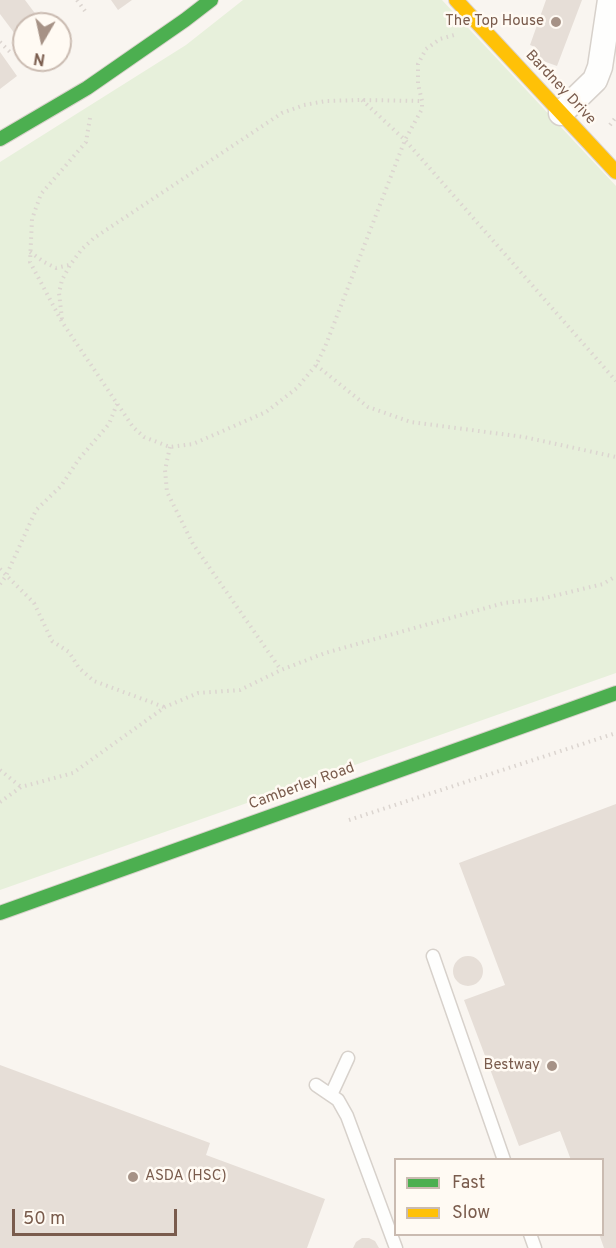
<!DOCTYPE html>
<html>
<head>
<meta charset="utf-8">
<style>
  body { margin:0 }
  #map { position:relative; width:616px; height:1248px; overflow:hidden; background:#f9f5f0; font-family:Overpass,sans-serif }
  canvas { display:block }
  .legend { position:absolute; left:394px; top:1158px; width:210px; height:78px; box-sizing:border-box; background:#fffaf3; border:2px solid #cabbb1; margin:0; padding:8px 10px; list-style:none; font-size:18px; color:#7a5c4d }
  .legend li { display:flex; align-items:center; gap:12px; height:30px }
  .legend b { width:30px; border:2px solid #cabbb1 }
  .north { position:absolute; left:12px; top:12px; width:60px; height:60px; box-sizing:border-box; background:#fffaf3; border:2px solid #cabbb1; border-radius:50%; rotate:189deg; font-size:16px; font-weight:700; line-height:24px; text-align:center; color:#7a5c4d }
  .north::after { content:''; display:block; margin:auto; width:21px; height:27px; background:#a69286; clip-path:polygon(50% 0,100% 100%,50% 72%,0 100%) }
  .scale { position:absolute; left:12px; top:1209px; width:165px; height:27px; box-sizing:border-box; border:3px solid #7a5c4d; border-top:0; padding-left:8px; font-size:18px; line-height:21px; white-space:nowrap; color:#7a5c4d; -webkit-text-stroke:4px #fffaf3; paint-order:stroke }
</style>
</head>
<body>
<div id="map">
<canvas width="616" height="1248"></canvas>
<ul class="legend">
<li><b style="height:8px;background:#4caf50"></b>Fast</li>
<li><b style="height:8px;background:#ffc107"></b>Slow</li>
</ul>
<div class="north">N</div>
<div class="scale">50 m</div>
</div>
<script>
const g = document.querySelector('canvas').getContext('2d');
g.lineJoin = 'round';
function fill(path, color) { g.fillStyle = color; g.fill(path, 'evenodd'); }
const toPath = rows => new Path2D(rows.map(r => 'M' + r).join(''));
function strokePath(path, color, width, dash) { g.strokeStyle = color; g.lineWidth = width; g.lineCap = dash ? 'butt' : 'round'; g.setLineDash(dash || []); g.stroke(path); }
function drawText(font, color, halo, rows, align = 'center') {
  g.font = font + ' Overpass,sans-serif'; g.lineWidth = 5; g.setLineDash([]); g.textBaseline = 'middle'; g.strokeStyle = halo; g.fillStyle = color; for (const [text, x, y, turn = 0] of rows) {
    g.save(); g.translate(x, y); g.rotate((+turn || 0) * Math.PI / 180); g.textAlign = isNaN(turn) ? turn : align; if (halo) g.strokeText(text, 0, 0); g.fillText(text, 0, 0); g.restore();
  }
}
const green = toPath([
  [243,0,442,0,616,186,616,673,0,890,0,162,186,45]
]);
const building = toPath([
  [0,0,25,0,43,24,24,24,24,46,0,14],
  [111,0,132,0,118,10],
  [546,0,582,0,557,66,532,57,535,47,530,45],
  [0,52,17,76,0,89],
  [35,60,48,60,39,66],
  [616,804,616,1248,604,1248,599,1234,602,1234,602,1160,571,1160,560,1131,519,1146,464,1000,505,985,459,863],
  '453 971a15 15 0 1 1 30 0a15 15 0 1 1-30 0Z',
  [0,1065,210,1143,206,1155,325,1199,307,1248,0,1248],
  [362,1238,369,1238,375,1241,379,1248,353,1248,356,1242]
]);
const path = toPath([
  [77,0,85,11],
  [0,42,10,52],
  [362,100,405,140,616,381],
  [90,118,86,142,41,194,32,219,30,262,62,322,133,427,144,437,170,447,193,444,266,412,297,388,316,365,325,347,405,140,422,109,422,101,418,84,418,64,426,49,440,39,454,35],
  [610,125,616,117],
  [30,252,44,262,56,268,69,265],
  [62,319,59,293,62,280,70,265,82,249,94,238,282,113,304,105,326,101,362,100,422,101],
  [316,365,368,407,411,422,524,437,616,457],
  [170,447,165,470,167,492,193,544,281,670],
  [0,569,34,603,52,641,69,652,79,668,94,681,164,707],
  [0,584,6,576,36,510,61,486,79,459,109,424,117,404],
  [0,770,21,787],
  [0,802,21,787,73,773,165,707,198,693,240,690,281,670,325,653,504,603,541,599,603,584,616,576],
  [349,820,616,733]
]);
const lane = toPath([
  [433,956,504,1160],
  [316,1085,338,1100,347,1116,396,1248],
  [331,1095,348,1058],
  [530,1234,535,1248]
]);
const street = toPath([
  [561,113,595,80,600,67,610,0]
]);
const fast = toPath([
  [0,139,87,88,185,20,211,0],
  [0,913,616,693]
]);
const slow = toPath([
  [456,0,616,172]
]);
const markers = [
  [556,22,6,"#a69286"],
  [552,1066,6,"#a69286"],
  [133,1177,6,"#a69286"]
];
const poiNames = [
  ["The Top House",544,22],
  ["Bestway",540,1066],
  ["ASDA (HSC)",145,1177,"left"]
];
const streetNames = [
  ["Bardney Drive",560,88,47],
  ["Camberley Road",302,787,-20]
];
fill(green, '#e7f0db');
fill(building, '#e6ded7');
strokePath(lane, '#d7d1cb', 15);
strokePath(street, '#d7d1cb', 27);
strokePath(fast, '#d9d2cb', 16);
strokePath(slow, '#d9d2cb', 16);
strokePath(path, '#dcd5d0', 4, [1.5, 4.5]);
strokePath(lane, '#fefefd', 12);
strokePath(street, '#fefefd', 24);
strokePath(fast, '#4caf50', 14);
strokePath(slow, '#ffc107', 14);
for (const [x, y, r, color] of markers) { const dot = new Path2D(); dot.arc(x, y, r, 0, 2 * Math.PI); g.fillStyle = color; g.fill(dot); strokePath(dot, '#fffaf3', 2); }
drawText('15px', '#7a5c4d', '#fffaf3', poiNames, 'right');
drawText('15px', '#7a5c4d', '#fffaf3', streetNames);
</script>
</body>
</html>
